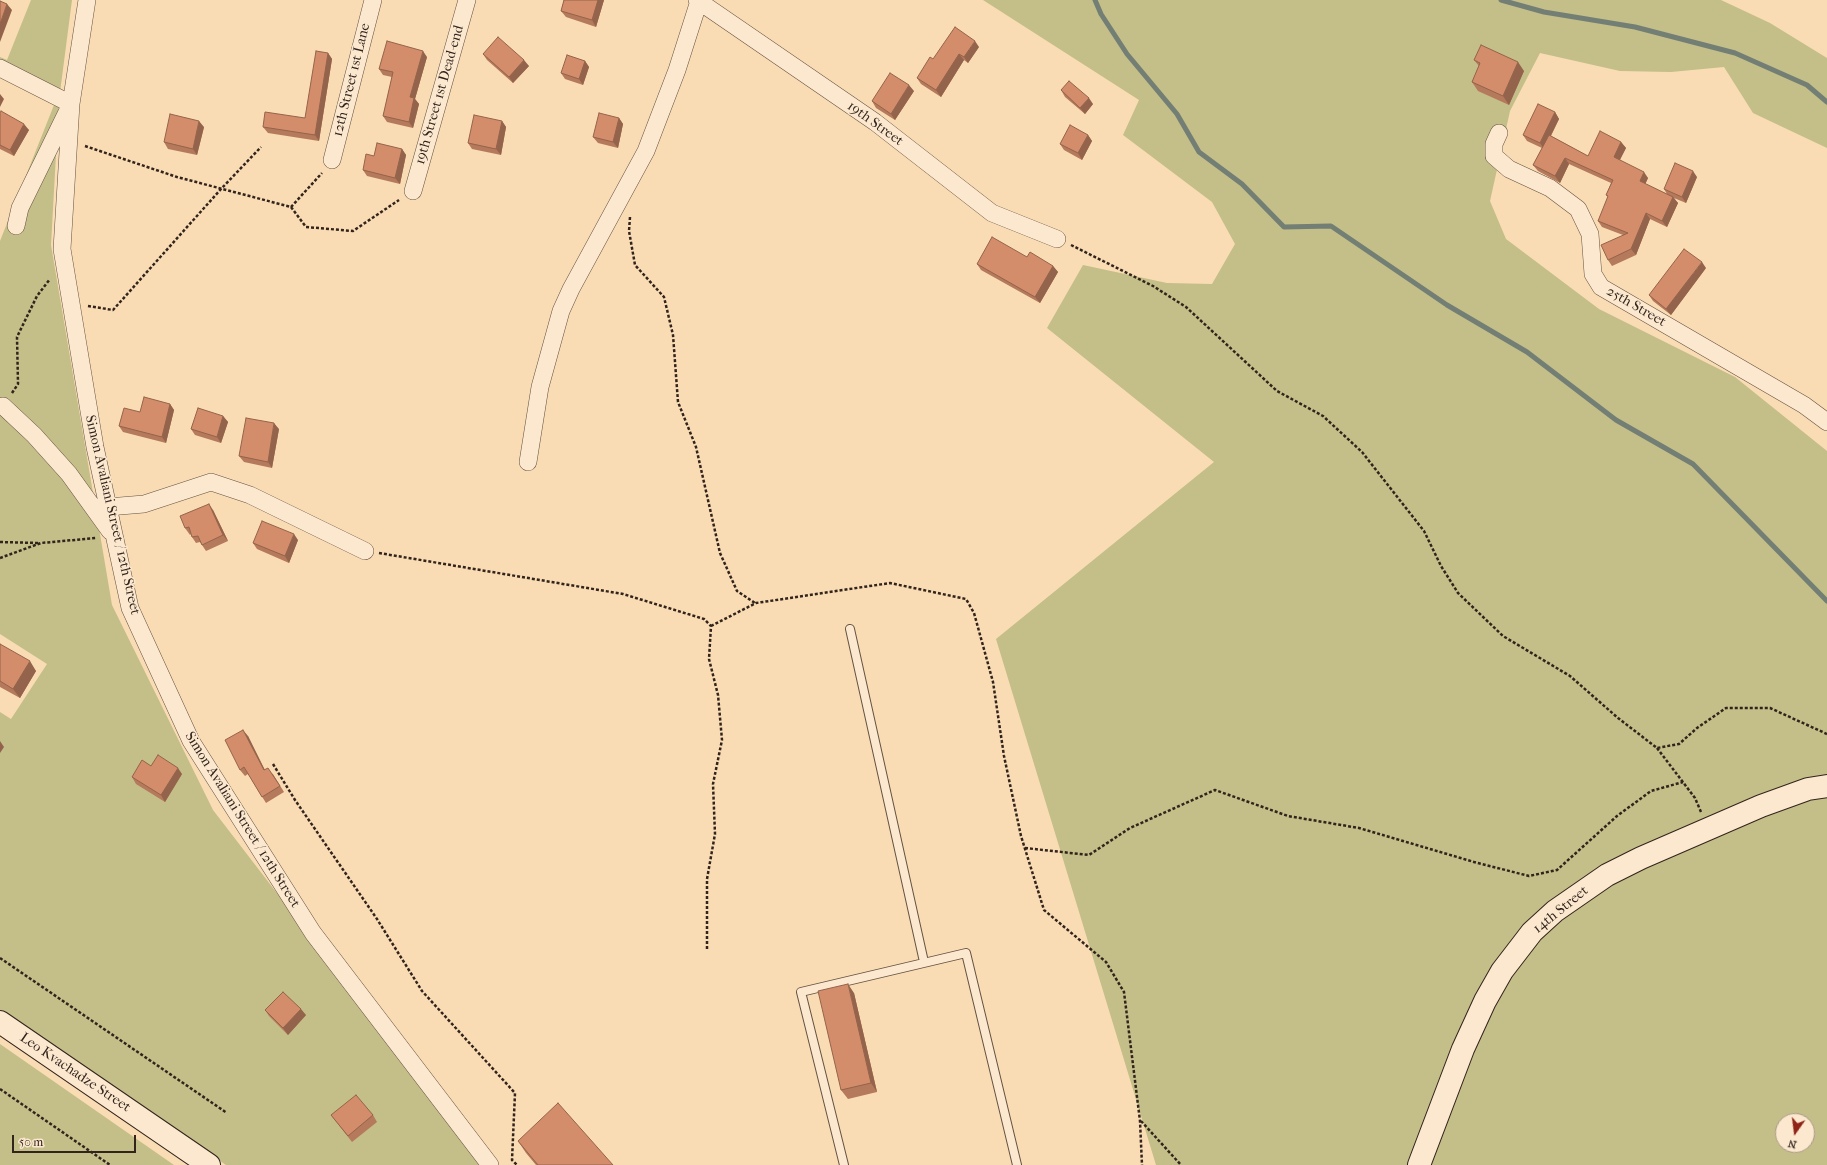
<!DOCTYPE html>
<html>
<head>
<meta charset="utf-8">
<style>
  body { margin:0 }
  #map { position:relative; width:1827px; height:1165px; overflow:hidden; background:#f9dcb3; font-family:"IM FELL French Canon",serif }
  canvas { display:block }
  .north { position:absolute; left:1775px; top:1113px; width:40px; height:40px; box-sizing:border-box; background:#fbe8ce; border:1px solid #ab9a87; border-radius:50%; rotate:194deg; font-size:11px; font-weight:700; line-height:16px; text-align:center; color:#32241d }
  .north::after { content:''; display:block; margin:auto; width:14px; height:18px; background:#8f2418; clip-path:polygon(50% 0,100% 100%,50% 72%,0 100%) }
  .scale { position:absolute; left:12px; top:1135px; width:124px; height:18px; box-sizing:border-box; border:2px solid #32241d; border-top:0; padding-left:5px; font-size:12px; line-height:14px; white-space:nowrap; color:#32241d; -webkit-text-stroke:3px #fbe8ce; paint-order:stroke }
</style>
</head>
<body>
<div id="map">
<canvas width="1827" height="1165"></canvas>
<div class="north">N</div>
<div class="scale">50 m</div>
</div>
<script>
const g = document.querySelector('canvas').getContext('2d');
g.lineJoin = 'round';
function fill(path, color) { g.fillStyle = color; g.fill(path, 'evenodd'); }
const toPath = rows => new Path2D(rows.map(r => 'M' + r).join(''));
function strokePath(path, color, width, dash) { g.strokeStyle = color; g.lineWidth = width; g.lineCap = dash ? 'butt' : 'round'; g.setLineDash(dash || []); g.stroke(path); }
function drawText(font, color, halo, rows, align = 'center') {
  g.font = font + ' "IM FELL French Canon",serif'; g.lineWidth = 3; g.setLineDash([]); g.textBaseline = 'middle'; g.strokeStyle = halo; g.fillStyle = color; for (const [text, x, y, turn = 0] of rows) {
    g.save(); g.translate(x, y); g.rotate((+turn || 0) * Math.PI / 180); g.textAlign = isNaN(turn) ? turn : align; if (halo) g.strokeText(text, 0, 0); g.fillText(text, 0, 0); g.restore();
  }
}
const green = toPath([
  [31,0,72,0,59,100,51,245,112,605,213,810,486,1165,226,1165,0,1012,0,712,11,719,47,664,0,634,0,241,54,105,0,78,0,57,7,60],
  [983,0,1721,0,1770,23,1827,58,1827,148,1753,113,1724,67,1671,72,1620,71,1540,53,1510,111,1490,201,1506,239,1599,309,1735,377,1827,451,1827,1165,1156,1165,996,639,1214,462,1047,328,1083,265,1167,283,1212,284,1235,244,1212,202,1123,135,1139,100],
  [1783,1121,1807,1121,1807,1145,1783,1145],
  [0,1044,174,1165,0,1165]
]);
const stream = toPath([
  [1095,0,1101,14,1127,54,1177,114,1199,152,1242,184,1284,227,1331,226,1447,305,1527,352,1616,420,1693,464,1827,601],
  [1501,0,1544,12,1635,27,1735,53,1807,85,1827,102]
]);
const path = toPath([
  [85,146,177,177,291,207,306,227,353,231,399,200],
  [291,207,322,173],
  [630,217,629,231,635,265,664,297,673,335,678,402,696,447,720,553,737,591,755,603],
  [1071,245,1153,286,1186,307,1277,391,1323,416,1362,452,1424,531,1441,566,1458,593,1503,636,1570,676,1618,718,1657,748,1679,744,1697,728,1726,708,1770,708,1827,734],
  [88,306,113,310,221,189,261,147],
  [12,393,18,384,17,337,37,296,50,279],
  [0,542,39,543],
  [379,553,623,594,704,619,711,626,709,659,718,695,722,740,713,784,715,834,707,879,707,951],
  [0,558,41,543,96,538],
  [711,626,756,603,890,583,966,599,974,613,993,682,1004,756,1021,836,1044,910,1106,962,1124,992,1140,1121,1142,1165],
  [1657,748,1695,798,1701,812],
  [273,764,295,800,377,919,422,991,515,1093,512,1160,517,1165],
  [1025,848,1089,855,1130,828,1215,790,1288,816,1359,828,1474,862,1529,876,1557,870,1617,816,1651,791,1683,782],
  [0,958,227,1113],
  [0,1089,110,1165],
  [1141,1121,1181,1165]
]);
const lane = toPath([
  [850,629,924,962],
  [844,1165,801,992,966,953,1017,1165]
]);
const street = toPath([
  [87,0,71,104,62,249,95,447,130,608,191,741,313,933,490,1165],
  [697,0,875,122,992,213,1057,239],
  [0,68,71,104,20,208,16,226],
  [1499,133,1494,144,1494,156,1509,169,1550,188,1578,209,1590,234,1593,274,1601,287,1804,405,1827,422],
  [332,160,373,0],
  [413,191,467,0],
  [3,406,34,435,69,474,110,531],
  [528,462,540,387,561,311,571,289,646,151,677,70,699,1],
  [108,507,144,504,211,482,250,495,365,551]
]);
const secondary = toPath([
  [0,1022,209,1165],
  [1419,1165,1463,1049,1485,1001,1502,971,1532,932,1555,911,1607,875,1641,858,1761,806,1808,789,1827,786]
]);
const wall = toPath([
  [564,0,604,0,596,27,566,17,561,11],
  [979,47,968,63,964,60,941,97,921,84,917,78,933,59],
  [328,53,332,59,319,141,268,133,263,127,305,118],
  [483,54,529,66,513,83,487,60],
  [427,57,415,99,419,104,413,128,387,122,383,116,392,77,383,75,379,69],
  [1474,60,1524,71,1509,105,1478,91,1472,82,1479,66],
  [585,61,589,67,583,85,565,79,561,73],
  [1061,90,1093,104,1085,114,1065,97],
  [914,91,895,120,876,108,872,101],
  [1555,112,1559,119,1551,136,1588,156,1621,142,1626,148,1620,160,1648,178,1645,184,1667,194,1664,189,1697,177,1686,203,1674,198,1678,203,1667,227,1650,219,1636,255,1612,266,1608,260,1623,235,1602,227,1598,221,1608,197,1606,195,1611,183,1569,164,1560,183,1538,171,1533,165,1542,148,1527,141,1523,135],
  [0,113,29,130,14,156,0,149],
  [619,118,623,124,618,148,598,143,593,137],
  [502,121,506,127,501,155,472,149,468,143],
  [204,127,197,155,168,149,164,142],
  [1088,135,1092,141,1082,160,1064,150,1060,144],
  [402,149,406,155,400,184,367,176,363,170,374,156],
  [1027,257,1053,266,1058,272,1040,303,981,270,977,264],
  [1706,268,1671,315,1653,301,1649,295],
  [170,404,174,410,166,443,123,432,119,426,140,412],
  [223,416,228,422,221,443,195,435,191,429],
  [279,429,272,468,244,462,239,456],
  [213,510,228,541,206,551,200,542,196,543,192,537,191,534,190,535,185,528],
  [298,540,289,563,257,549,253,543],
  [0,644,36,671,20,698,0,687],
  [248,736,265,770,273,774,284,792,266,803,248,774,245,776,240,770],
  [151,766,182,774,165,802,136,784,132,777],
  [854,993,877,1092,848,1099,841,1090],
  [265,1010,306,1015,288,1035,269,1016],
  [331,1115,373,1115,377,1122,352,1142],
  [518,1141,613,1165,536,1165,526,1153]
]);
const shadedWall = toPath([
  [598,0,604,0,596,27,592,20],
  [7,4,12,10,0,42,0,24],
  [975,41,979,47,968,63,964,57],
  [423,51,427,57,415,99,419,104,413,128,409,122,410,97],
  [328,53,332,59,319,141,315,135],
  [959,54,964,60,941,97,936,90],
  [524,60,529,66,513,83,509,77],
  [585,61,589,67,583,85,579,79],
  [1518,62,1524,71,1509,105,1503,96],
  [909,85,914,91,895,120,891,114],
  [0,94,4,99,0,107],
  [1089,98,1093,104,1085,114,1080,108],
  [1555,112,1559,119,1544,149,1540,143],
  [619,118,623,124,618,148,613,142],
  [199,121,204,127,197,155,193,149],
  [502,121,506,127,501,155,496,149],
  [24,124,29,130,14,156,10,150],
  [1088,135,1092,141,1082,160,1078,153],
  [1621,142,1626,148,1618,163,1614,157],
  [402,149,406,155,400,184,395,178],
  [1565,158,1569,164,1560,183,1555,176],
  [1693,171,1697,177,1686,203,1682,197],
  [1644,172,1648,178,1644,187,1640,181],
  [1673,197,1678,203,1667,227,1662,221],
  [1646,213,1650,219,1636,255,1631,249],
  [1702,262,1706,268,1671,315,1666,309],
  [1053,266,1058,272,1040,303,1035,297],
  [170,404,174,410,166,443,162,437],
  [223,416,228,422,221,443,217,437],
  [274,423,279,429,272,468,268,462],
  [209,504,213,510,228,541,223,535],
  [294,534,298,540,289,563,285,556],
  [30,661,36,671,20,698,13,689],
  [243,730,248,736,268,777,264,770],
  [0,741,4,747,0,753],
  [178,768,182,774,165,802,161,795],
  [848,984,854,993,877,1092,871,1083],
  [301,1009,306,1015,288,1035,283,1028]
]);
const building = toPath([
  [564,0,598,0,592,20,561,11,564,0],
  [0,1,7,4,0,24,0,1],
  [955,27,975,41,964,57,959,54,936,90,917,78,930,57,933,59,955,27],
  [498,37,524,60,509,77,483,54,498,37],
  [387,41,423,51,410,97,414,98,409,122,383,116,393,72,379,69,387,41],
  [1481,45,1518,62,1503,96,1472,82,1480,63,1474,60,1481,45],
  [316,51,328,53,315,135,263,127,265,112,305,118,316,51],
  [567,55,585,61,579,79,561,73,567,55],
  [890,73,909,85,891,114,872,101,890,73],
  [1069,81,1089,98,1080,108,1061,90,1069,81],
  [1538,104,1555,112,1540,143,1523,135,1538,104],
  [1,111,24,124,10,150,0,145,0,113,1,111],
  [599,113,619,118,613,142,593,137,599,113],
  [170,114,199,121,193,149,164,142,170,114],
  [474,115,502,121,496,149,468,143,474,115],
  [1070,125,1088,135,1078,153,1060,144,1070,125],
  [1600,131,1621,142,1614,157,1644,172,1640,181,1673,197,1662,221,1646,213,1631,249,1608,260,1601,245,1628,233,1598,221,1608,196,1606,195,1613,180,1565,158,1555,176,1533,165,1549,135,1588,156,1600,131],
  [377,143,402,149,395,178,363,170,366,154,374,156,377,143],
  [1675,163,1693,171,1682,197,1664,189,1675,163],
  [992,237,1027,257,1030,252,1053,266,1035,297,977,264,992,237],
  [1684,249,1702,262,1666,309,1649,295,1684,249],
  [144,397,170,404,162,437,119,426,124,408,140,412,144,397],
  [198,408,223,416,217,437,191,429,198,408],
  [246,418,274,423,268,462,239,456,246,418],
  [209,504,223,535,202,545,198,536,192,537,189,527,185,528,180,516,209,504],
  [262,521,294,534,285,556,253,543,262,521],
  [0,644,30,661,13,689,0,681,0,644],
  [243,730,264,770,268,768,280,786,262,797,244,767,240,770,225,740,243,730],
  [158,755,178,768,161,795,132,777,142,760,151,766,158,755],
  [848,984,871,1083,841,1090,818,991,848,984],
  [283,992,301,1009,283,1028,265,1010,283,992],
  [356,1095,373,1115,348,1136,331,1115,356,1095],
  [558,1103,613,1165,538,1165,518,1141,558,1103]
]);
const streetNames = [
  ["12th Street 1st Lane",352,80,-76],
  ["19th Street 1st Dead-end",440,95,-74],
  ["19th Street",875,124,36],
  ["25th Street",1636,307,30],
  ["Simon Avaliani Street / 12th Street",112,515,77],
  ["Simon Avaliani Street / 12th Street",242,820,58],
  ["14th Street",1561,910,-39],
  ["Leo Kvachadze Street",75,1073,34]
];
fill(green, '#c4be88');
strokePath(stream, '#737f74', 5);
strokePath(lane, '#645242', 10);
strokePath(street, '#645242', 18);
strokePath(secondary, '#32241d', 24);
strokePath(path, '#32241d', 2.5, [3, 2]);
strokePath(lane, '#fbe8ce', 8);
strokePath(street, '#fbe8ce', 17);
strokePath(secondary, '#fbe8ce', 22);
fill(wall, '#b5795c');
fill(shadedWall, '#94634b');
fill(building, '#d38d6b');
strokePath(building, '#94634b', 1);
drawText('14px', '#32241d', '#fbe8ce', streetNames);
</script>
</body>
</html>
